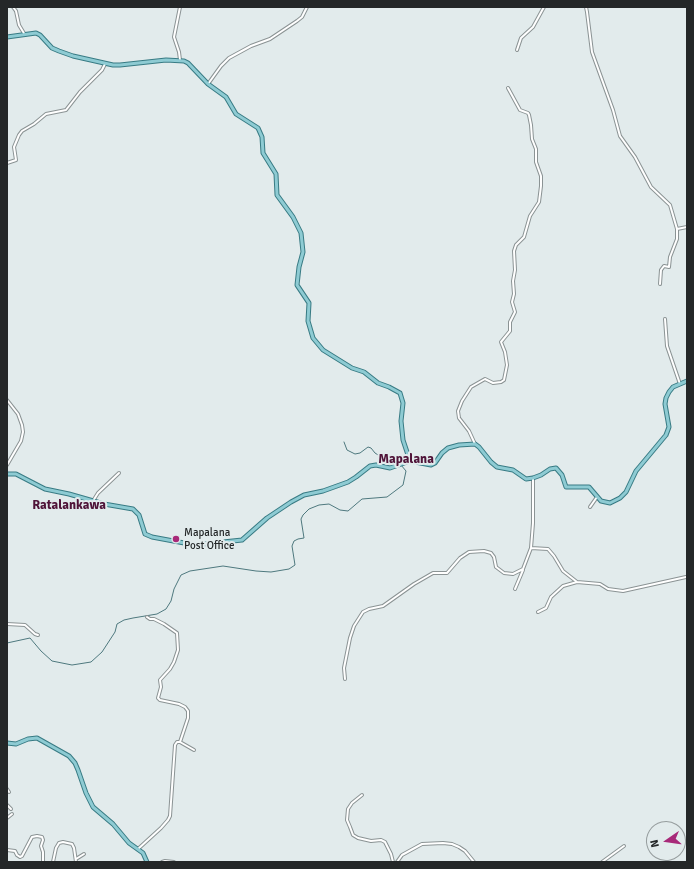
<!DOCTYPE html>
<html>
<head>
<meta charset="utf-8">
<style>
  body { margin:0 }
  #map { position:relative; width:694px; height:869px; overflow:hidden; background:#e2ebec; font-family:Signika,sans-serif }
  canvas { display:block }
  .frame { position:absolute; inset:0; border:8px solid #242728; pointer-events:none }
  .north { position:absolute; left:646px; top:821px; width:40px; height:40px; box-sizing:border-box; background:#e2ebec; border:1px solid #969d9e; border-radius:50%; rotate:257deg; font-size:11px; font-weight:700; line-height:16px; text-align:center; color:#242728 }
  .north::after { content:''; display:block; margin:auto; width:14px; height:18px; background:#a82979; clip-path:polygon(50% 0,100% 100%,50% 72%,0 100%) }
</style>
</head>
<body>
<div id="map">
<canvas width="694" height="869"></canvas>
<div class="frame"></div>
<div class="north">N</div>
</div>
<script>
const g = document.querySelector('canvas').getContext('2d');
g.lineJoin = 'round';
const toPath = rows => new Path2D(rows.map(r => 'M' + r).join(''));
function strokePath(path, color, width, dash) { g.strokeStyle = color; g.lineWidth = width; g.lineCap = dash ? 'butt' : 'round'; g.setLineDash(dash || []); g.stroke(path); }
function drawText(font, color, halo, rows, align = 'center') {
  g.font = font + ' Signika,sans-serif'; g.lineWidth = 4; g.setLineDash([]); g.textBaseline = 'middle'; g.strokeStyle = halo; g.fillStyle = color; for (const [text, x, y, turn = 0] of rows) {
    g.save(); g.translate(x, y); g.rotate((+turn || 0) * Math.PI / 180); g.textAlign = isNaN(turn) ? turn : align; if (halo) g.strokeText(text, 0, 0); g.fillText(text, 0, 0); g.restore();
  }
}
const stream = toPath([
  [344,442,347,450,355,454,360,453,368,447,371,448,375,453,389,462,399,463],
  [7,643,30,638,41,651,52,661,72,665,91,662,102,652,115,632,117,624,124,620,133,618,157,614,166,609,171,601,174,589,181,575,190,571,223,566,256,571,271,572,289,569,295,565,292,546,294,541,298,539,304,538,301,519,303,515,309,509,319,505,329,504,340,510,348,511,362,499,387,497,403,485,406,471,401,465]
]);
const minor = toPath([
  [13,7,16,11,19,25,25,35],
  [586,7,587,12,592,52,613,110,620,136,635,157,651,187,670,205,677,229,687,227],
  [517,50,521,38,533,27,544,7],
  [180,60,179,52,174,37,180,7],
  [208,84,221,66,229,58,251,46,270,39,297,21,302,17,307,7],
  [7,163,16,160,14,147,19,135,22,131,34,124,46,114,66,110,80,92,102,70,105,64],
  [660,284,661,270,664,266,669,267,670,257,677,239,677,229],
  [665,319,667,346,680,384],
  [7,400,18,414,22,425,23,432,21,441,7,465],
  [475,444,469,431,459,418,458,411,462,401,471,387,485,379,493,383,501,382,504,380,507,365,505,352,501,342,510,331,510,322,515,312,512,302,514,294,513,281,515,270,514,251,516,245,524,237,530,216,539,202,541,186,541,176,536,162,536,149,532,139,531,125,529,115,528,113,520,110,508,88],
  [93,501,98,493,119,473],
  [590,507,597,497],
  [531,548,548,549,554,556,563,571,577,582,600,584,608,589,623,591,686,577],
  [515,589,523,570],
  [538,612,546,608,551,597,563,586,577,582],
  [147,617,150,619,154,619,164,624,177,633,178,650,174,662,170,669,160,680,161,687,158,698,160,700,179,704,185,707,188,711,188,718,180,742],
  [7,624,25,625,35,634,38,635],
  [345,679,344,668,350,638,354,626,363,612,369,609,383,606,414,584,433,573,447,573,460,558,469,552,484,551,491,553,494,557,496,567,504,573,513,574,523,569,531,548,533,523,533,478],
  [7,789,9,792],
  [362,795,352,803,348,809,347,820,350,827,353,835,358,838,371,841,381,840,385,842,391,854,393,862],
  [7,805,11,809],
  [7,818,12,814],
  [138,849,161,828,168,820,170,816,175,745,177,742,180,742,194,750],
  [7,850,15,851,17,855,20,857,22,856,32,837,37,836,42,837,43,840,41,846,43,852,43,862],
  [76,859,84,854],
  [53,862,56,848,59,843,63,842,72,844,74,848,76,862],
  [162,862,165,861,174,862],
  [397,862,402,855,422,844,443,843,452,844,459,847,465,851,474,862],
  [602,862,624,846]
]);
const major = toPath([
  [7,37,36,33,40,35,52,48,59,51,73,56,113,65,120,65,166,60,184,61,188,63,208,84,226,97,236,114,258,128,262,137,263,153,276,174,277,195,293,217,301,233,303,252,299,267,297,285,309,303,308,321,313,338,323,350,352,368,364,372,378,383,389,387,400,393,403,403,401,421,403,440,410,461],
  [7,474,16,474,45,489,69,494,104,504,133,509,139,515,145,534,152,537,195,545,242,540,267,518,291,502,304,495,323,491,348,482,356,477,370,466,376,465,390,468,410,461,431,465,435,463,442,453,448,448,459,445,475,444,479,447,491,462,497,467,513,470,526,479,533,478,541,475,550,469,556,468,562,475,566,487,589,487,601,501,610,503,620,498,626,492,636,471,666,435,669,427,665,404,666,398,669,392,673,387,687,381],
  [7,743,16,744,28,739,37,738,69,756,75,763,78,770,86,793,93,807,113,824,129,843,143,853,147,862]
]);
const markers = [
  [176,539,4,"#a82979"]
];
const poiNames = [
  ["Mapalana",184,533],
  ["Post Office",184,546]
];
const quarterNames = [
  ["Mapalana",406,460],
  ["Ratalankawa",69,506]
];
strokePath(stream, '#4e787e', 1);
strokePath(minor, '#8b9394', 4);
strokePath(major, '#387b84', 5);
strokePath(minor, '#fff', 2);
strokePath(major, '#8ecbd3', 3);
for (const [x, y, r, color] of markers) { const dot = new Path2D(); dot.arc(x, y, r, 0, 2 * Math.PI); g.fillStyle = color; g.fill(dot); strokePath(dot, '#e2ebec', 1.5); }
drawText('11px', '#242728', '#e2ebec', poiNames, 'left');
drawText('bold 13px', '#4f1338', '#e2ebec', quarterNames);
</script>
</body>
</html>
